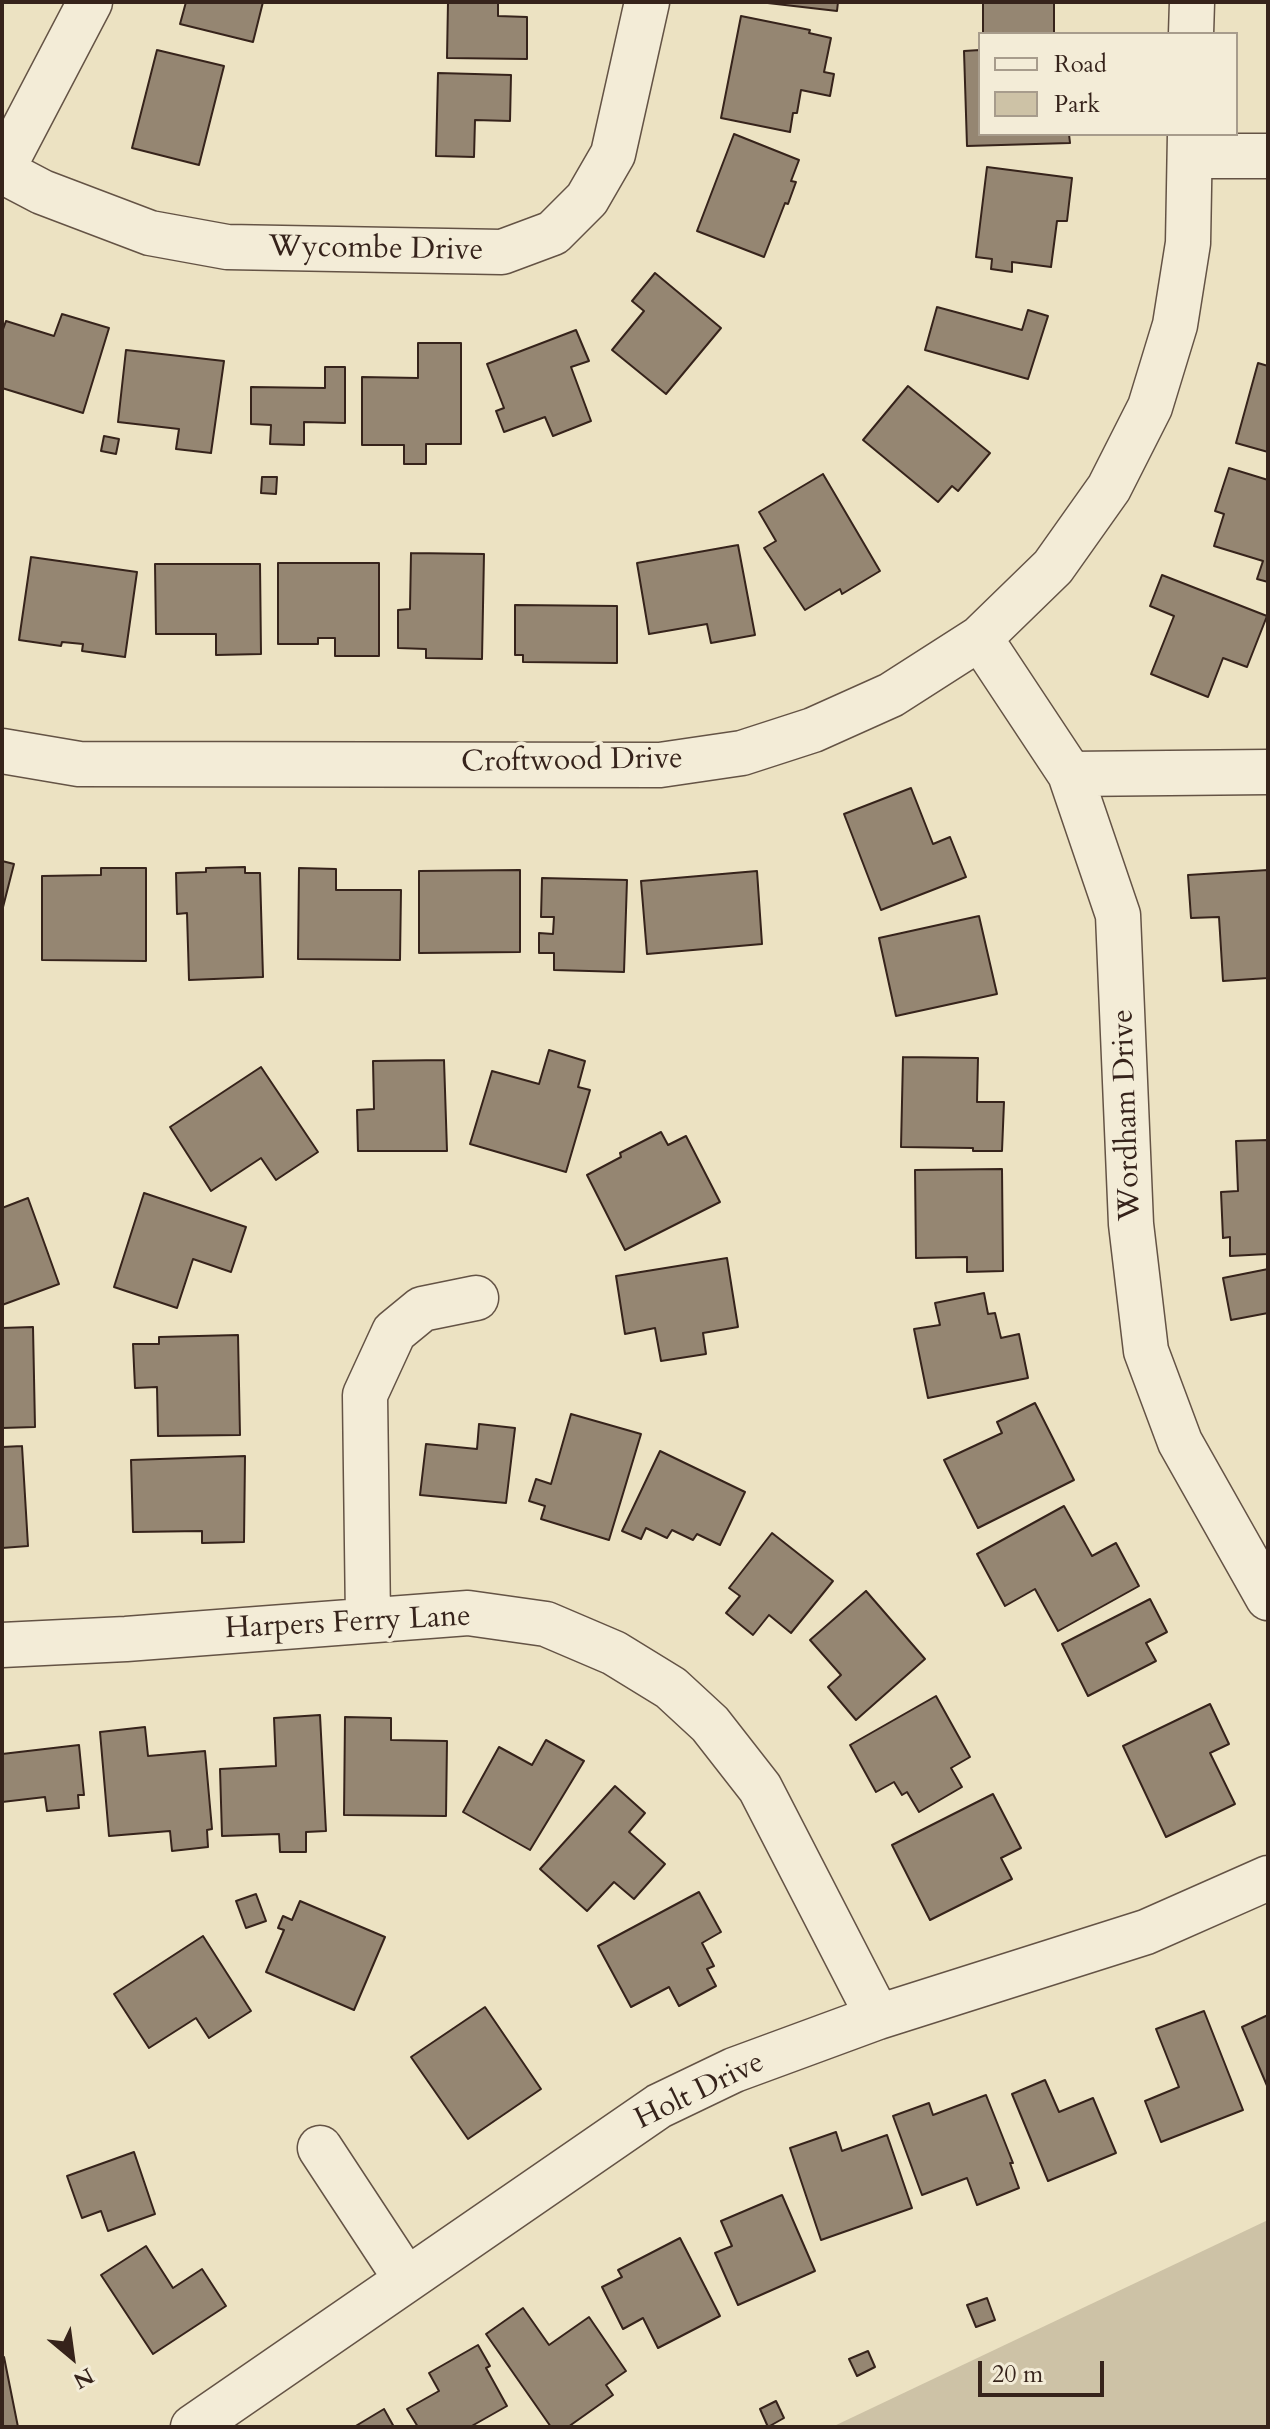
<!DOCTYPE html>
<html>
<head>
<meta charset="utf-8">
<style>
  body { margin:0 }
  #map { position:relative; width:1270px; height:2429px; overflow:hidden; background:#ece2c2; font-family:Cardo,serif }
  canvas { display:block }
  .frame { position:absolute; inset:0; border:4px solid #36231b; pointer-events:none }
  .legend { position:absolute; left:978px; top:32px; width:260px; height:104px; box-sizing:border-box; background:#f3ecd7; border:2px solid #a79c8c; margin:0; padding:10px 14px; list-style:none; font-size:24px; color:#36231b }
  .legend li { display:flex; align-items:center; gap:16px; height:40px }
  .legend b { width:40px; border:2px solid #a79c8c }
  .north { position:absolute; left:32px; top:2317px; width:80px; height:80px; -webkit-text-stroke:6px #f3ecd7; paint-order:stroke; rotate:151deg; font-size:22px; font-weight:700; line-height:32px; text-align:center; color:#36231b }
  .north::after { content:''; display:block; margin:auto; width:28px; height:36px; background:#36231b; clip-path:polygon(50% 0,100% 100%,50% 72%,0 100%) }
  .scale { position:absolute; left:978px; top:2361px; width:126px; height:36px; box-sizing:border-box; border:4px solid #36231b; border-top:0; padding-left:10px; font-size:24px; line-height:28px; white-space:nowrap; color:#36231b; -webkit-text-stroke:6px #f3ecd7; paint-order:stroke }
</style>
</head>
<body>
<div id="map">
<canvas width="1270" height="2429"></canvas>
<div class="frame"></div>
<ul class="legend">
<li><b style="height:10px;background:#f3ecd7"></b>Road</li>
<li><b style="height:22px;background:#cdc2a6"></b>Park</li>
</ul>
<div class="north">N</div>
<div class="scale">20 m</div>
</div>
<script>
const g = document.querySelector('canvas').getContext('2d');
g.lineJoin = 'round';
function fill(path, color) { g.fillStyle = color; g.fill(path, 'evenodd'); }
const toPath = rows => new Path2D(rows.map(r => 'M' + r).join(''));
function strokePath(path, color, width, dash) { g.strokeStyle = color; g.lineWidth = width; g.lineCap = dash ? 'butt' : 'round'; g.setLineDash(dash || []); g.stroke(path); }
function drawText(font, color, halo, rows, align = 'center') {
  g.font = font + ' Cardo,serif'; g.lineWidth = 8; g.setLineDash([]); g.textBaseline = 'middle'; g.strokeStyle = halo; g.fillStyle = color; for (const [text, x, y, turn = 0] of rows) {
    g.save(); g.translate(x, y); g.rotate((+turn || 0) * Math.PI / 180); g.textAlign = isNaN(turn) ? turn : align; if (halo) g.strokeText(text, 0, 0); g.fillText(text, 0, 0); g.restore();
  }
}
const green = toPath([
  [1268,2220,1268,2427,832,2427]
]);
const building = toPath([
  [186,2,263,2,253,42,180,24,186,2],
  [448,2,498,2,498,16,527,17,527,59,447,58,448,2],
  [759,2,838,2,837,11,759,2],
  [983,2,1054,2,1054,34,983,34,983,2],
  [741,16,810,30,809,33,831,38,824,72,834,74,830,96,801,90,797,113,793,113,790,132,721,118,741,16],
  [157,50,224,66,199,165,132,148,157,50],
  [980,50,980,134,1069,134,1070,143,967,146,964,51,980,50],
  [438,73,511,75,510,121,475,120,474,157,436,156,438,73],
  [734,134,799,160,791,181,796,182,788,204,785,203,764,257,697,231,734,134],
  [987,167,1072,178,1067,221,1057,221,1051,267,1012,262,1012,272,991,269,992,259,976,257,987,167],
  [655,273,721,328,666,394,612,350,644,311,632,301,655,273],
  [937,307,1022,330,1028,310,1048,316,1028,379,925,350,937,307],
  [62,314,109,328,83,413,2,388,2,332,6,321,54,336,62,314],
  [576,330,589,361,571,367,591,421,553,436,545,417,504,432,496,411,504,408,487,364,576,330],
  [418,343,461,343,461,444,426,444,426,464,404,464,404,445,362,445,362,377,418,378,418,343],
  [126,350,224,361,211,453,176,449,179,429,118,422,126,350],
  [1258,363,1268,366,1268,452,1236,443,1258,363],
  [325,367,345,367,345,423,304,422,304,445,270,444,271,425,251,424,251,387,325,388,325,367],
  [908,386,990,453,958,491,952,486,938,502,863,440,908,386],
  [104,436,119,439,116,454,101,451,104,436],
  [1229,468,1268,480,1268,582,1257,579,1263,561,1214,546,1224,514,1215,511,1229,468],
  [823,474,880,571,842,594,840,589,805,610,764,548,776,541,759,512,823,474],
  [262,477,277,477,276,494,261,493,262,477],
  [738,545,755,635,711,643,707,624,649,634,637,563,738,545],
  [411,553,484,554,482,659,426,658,426,649,398,648,398,610,410,609,411,553],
  [31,557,137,572,125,657,82,651,83,644,62,642,61,646,19,640,31,557],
  [278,563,379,563,379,656,335,656,335,638,318,638,318,644,278,644,278,563],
  [155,564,260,564,261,654,216,655,216,634,156,634,155,564],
  [1162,575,1267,616,1247,667,1223,658,1208,697,1151,674,1174,616,1150,606,1162,575],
  [515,605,617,606,617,663,523,662,523,655,515,655,515,605],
  [911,788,933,844,950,837,966,877,881,910,844,814,911,788],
  [2,861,14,864,2,911,2,861],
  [245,867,245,873,260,873,263,977,189,980,187,913,177,914,176,873,206,872,206,868,245,867],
  [101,868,146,868,146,961,42,960,42,876,101,875,101,868],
  [299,868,336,869,336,890,401,890,400,960,298,959,299,868],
  [520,870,520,952,419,953,419,871,520,870],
  [1268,870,1268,978,1223,981,1219,917,1191,918,1188,875,1268,870],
  [757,871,762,944,647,954,641,881,757,871],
  [542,878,627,880,624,972,554,970,554,953,539,953,539,933,553,934,554,917,541,917,542,878],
  [979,916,997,994,896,1016,879,938,979,916],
  [549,1050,585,1061,578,1087,590,1090,566,1172,470,1144,492,1071,539,1084,549,1050],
  [903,1057,978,1058,977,1102,1004,1102,1002,1151,973,1151,973,1148,901,1147,903,1057],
  [444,1060,447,1151,358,1151,357,1110,374,1109,373,1061,444,1060],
  [261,1067,318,1152,276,1180,261,1158,211,1191,170,1127,261,1067],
  [661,1132,668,1145,686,1136,720,1202,625,1250,587,1175,621,1157,620,1153,661,1132],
  [1268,1140,1268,1254,1230,1256,1230,1237,1223,1238,1221,1192,1238,1191,1236,1141,1268,1140],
  [1002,1169,1003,1271,967,1272,967,1257,916,1258,915,1170,1002,1169],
  [144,1193,246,1227,231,1272,193,1259,177,1308,114,1287,144,1193],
  [28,1198,59,1284,2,1305,2,1208,28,1198],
  [727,1258,738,1327,703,1333,706,1354,661,1361,655,1328,625,1334,616,1276,727,1258],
  [1268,1269,1268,1313,1231,1320,1223,1278,1268,1269],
  [984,1293,988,1314,995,1313,1001,1338,1019,1334,1028,1378,928,1398,914,1329,940,1325,935,1303,984,1293],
  [33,1327,35,1427,2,1428,2,1328,33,1327],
  [238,1335,240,1435,158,1436,157,1387,135,1388,133,1344,159,1344,159,1337,238,1335],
  [1035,1403,1074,1480,978,1528,944,1460,1002,1433,997,1422,1035,1403],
  [571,1414,641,1434,609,1540,541,1519,545,1506,529,1501,536,1479,551,1484,571,1414],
  [479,1424,515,1428,506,1503,420,1495,426,1444,477,1449,479,1424],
  [22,1446,28,1546,2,1548,2,1447,22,1446],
  [660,1451,745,1492,720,1545,697,1534,693,1540,672,1530,667,1538,646,1528,641,1539,622,1531,660,1451],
  [245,1456,244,1542,202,1543,202,1531,133,1532,131,1460,245,1456],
  [1064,1506,1092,1556,1116,1543,1139,1586,1058,1631,1035,1589,1005,1606,977,1554,1064,1506],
  [772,1533,833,1581,791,1633,769,1615,753,1635,726,1613,740,1596,729,1588,772,1533],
  [866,1591,925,1659,856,1720,828,1687,841,1675,810,1640,866,1591],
  [1150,1599,1167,1632,1146,1643,1156,1661,1088,1696,1062,1644,1150,1599],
  [936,1696,970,1757,951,1768,962,1787,919,1812,907,1792,902,1795,894,1782,876,1792,850,1745,936,1696],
  [1210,1704,1229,1744,1210,1753,1235,1804,1166,1837,1123,1746,1210,1704],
  [320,1715,326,1831,306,1832,306,1852,280,1852,279,1834,222,1836,220,1769,276,1766,274,1718,320,1715],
  [345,1717,391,1718,391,1740,447,1741,446,1816,344,1815,345,1717],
  [145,1727,148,1756,205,1751,212,1829,207,1830,208,1847,172,1851,170,1831,109,1836,100,1732,145,1727],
  [546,1740,584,1761,530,1850,463,1812,499,1747,532,1765,546,1740],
  [79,1745,84,1795,78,1795,79,1808,47,1811,45,1797,2,1802,2,1754,79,1745],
  [615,1786,645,1813,629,1832,665,1864,634,1899,614,1882,587,1911,540,1869,615,1786],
  [993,1794,1021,1848,1001,1858,1012,1879,930,1920,892,1845,993,1794],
  [699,1892,721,1932,702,1943,714,1966,707,1969,716,1986,679,2006,669,1987,631,2007,598,1946,699,1892],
  [256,1894,266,1921,246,1928,236,1901,256,1894],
  [300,1901,385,1937,354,2010,266,1972,284,1930,278,1928,283,1916,292,1920,300,1901],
  [203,1936,251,2011,209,2038,196,2018,149,2048,114,1994,203,1936],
  [485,2007,541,2089,468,2139,411,2057,485,2007],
  [1204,2011,1243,2110,1161,2142,1145,2101,1179,2087,1156,2029,1204,2011],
  [1268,2015,1268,2088,1242,2027,1268,2015],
  [1045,2080,1059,2112,1093,2098,1116,2153,1048,2181,1012,2094,1045,2080],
  [986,2095,1013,2163,1010,2163,1019,2188,977,2205,967,2178,922,2195,893,2116,929,2103,933,2115,986,2095],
  [836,2132,842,2151,887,2135,912,2208,821,2240,790,2148,836,2132],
  [134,2152,155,2214,108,2231,101,2211,82,2218,67,2176,134,2152],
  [782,2195,815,2271,738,2305,715,2253,732,2246,721,2221,782,2195],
  [680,2238,720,2316,658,2348,643,2318,623,2329,602,2287,622,2277,618,2270,680,2238],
  [146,2246,173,2288,202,2269,226,2306,153,2354,101,2275,146,2246],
  [987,2298,995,2320,976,2327,967,2305,987,2298],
  [523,2308,549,2345,589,2317,626,2371,606,2385,613,2395,568,2427,551,2427,486,2334,523,2308],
  [478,2345,490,2366,486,2368,507,2406,470,2427,418,2427,407,2409,439,2391,429,2373,478,2345],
  [868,2351,875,2367,857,2376,849,2359,868,2351],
  [2,2357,4,2357,18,2427,2,2427,2,2357],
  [776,2401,784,2418,768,2427,760,2409,776,2401],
  [384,2409,394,2427,354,2427,384,2409]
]);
const minor = toPath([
  [1191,34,1192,2],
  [1190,156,1268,156],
  [2,170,90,2],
  [2,171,42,192,150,233,227,247,502,252,553,233,587,199,613,154,647,2],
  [980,638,1070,774,1118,915,1131,1224,1146,1351,1180,1442,1268,1598],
  [2,751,79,764,660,765,742,753,813,730,891,695,980,638,1053,567,1109,488,1150,407,1175,325,1188,243,1190,134],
  [1070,774,1268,772],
  [368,1619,365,1395,394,1332,422,1309,476,1298],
  [2,1645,126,1639,468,1613,546,1624,614,1653,671,1688,710,1724,760,1788,878,2017],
  [320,2148,406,2279],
  [193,2427,659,2106,734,2070,878,2017,1146,1932,1268,1878]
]);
const streetNames = [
  ["Wycombe Drive",376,250,1],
  ["Croftwood Drive",572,762,-1],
  ["Wordham Drive",1128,1115,-92],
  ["Harpers Ferry Lane",348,1624,-3],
  ["Holt Drive",700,2092,-26]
];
fill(green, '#cdc2a6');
fill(building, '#958672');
strokePath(building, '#36231b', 2);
strokePath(minor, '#645345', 47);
strokePath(minor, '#f3ecd7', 44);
drawText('30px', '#36231b', '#f3ecd7', streetNames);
</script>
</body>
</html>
